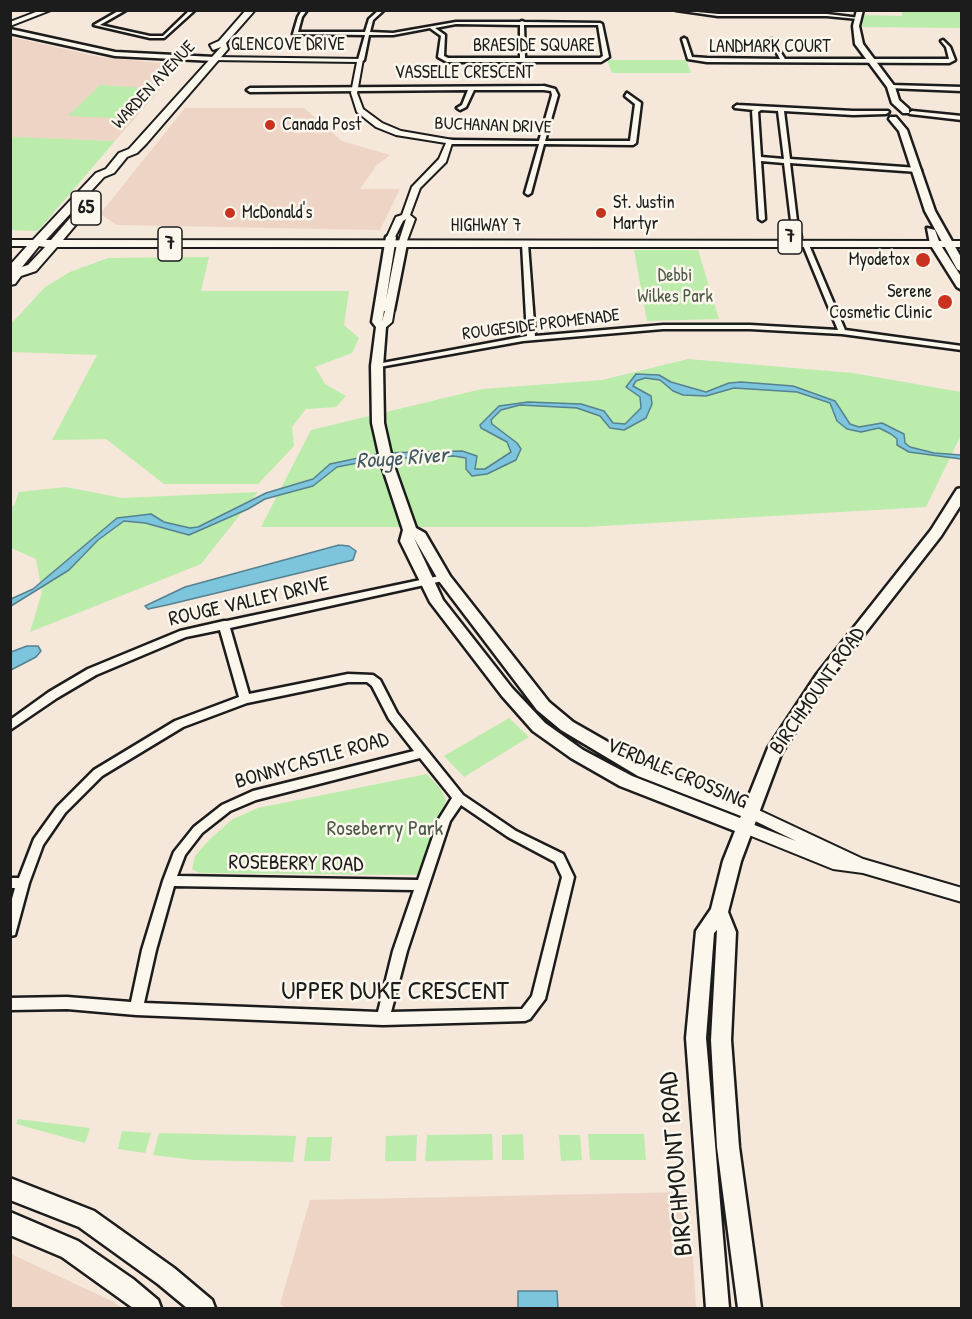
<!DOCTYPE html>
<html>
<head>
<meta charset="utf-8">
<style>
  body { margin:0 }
  #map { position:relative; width:972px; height:1319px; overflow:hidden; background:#f5e7da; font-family:"Patrick Hand",sans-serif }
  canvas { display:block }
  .frame { position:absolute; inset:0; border:12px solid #1c1c1c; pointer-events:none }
</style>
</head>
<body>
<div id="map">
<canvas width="972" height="1319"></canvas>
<div class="frame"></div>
</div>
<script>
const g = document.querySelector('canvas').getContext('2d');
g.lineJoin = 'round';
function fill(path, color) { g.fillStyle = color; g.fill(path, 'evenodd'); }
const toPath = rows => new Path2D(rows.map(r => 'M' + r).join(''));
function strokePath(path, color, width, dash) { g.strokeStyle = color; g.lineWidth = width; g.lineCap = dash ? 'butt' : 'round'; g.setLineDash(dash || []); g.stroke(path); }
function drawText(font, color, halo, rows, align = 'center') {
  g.font = font + ' "Patrick Hand",sans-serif'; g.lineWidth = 5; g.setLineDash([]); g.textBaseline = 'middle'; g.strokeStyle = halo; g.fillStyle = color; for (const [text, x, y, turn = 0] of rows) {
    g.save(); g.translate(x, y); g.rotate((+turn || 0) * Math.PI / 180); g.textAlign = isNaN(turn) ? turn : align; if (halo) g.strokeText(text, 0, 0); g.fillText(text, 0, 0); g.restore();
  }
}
const built = toPath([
  [11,37,100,57,181,65,115,141,11,137],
  [185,108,304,108,342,141,390,155,376,166,360,189,400,189,380,230,117,225,100,214],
  [689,1192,696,1308,286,1308,280,1304,310,1200],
  [11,1254,114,1302,121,1308,11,1308]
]);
const green = toPath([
  [902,11,961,11,961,28,861,27,864,15,902,16],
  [607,60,686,60,691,73,612,73],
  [100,85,145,88,116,118,68,116],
  [11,137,42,138,115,141,38,231,11,230],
  [634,250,698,250,719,319,647,321],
  [209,257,201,291,349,291,344,325,359,338,352,353,315,367,325,384,346,396,336,407,306,409,292,427,294,446,258,484,164,484,106,439,52,440,97,355,11,352,11,324,45,287,70,272,108,258],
  [688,359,853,373,961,392,961,435,926,507,585,527,261,527,311,430,482,389,602,380],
  [66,487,122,498,258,492,201,564,30,632,42,592,36,559,11,548,10,506,14,506,19,492],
  [509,718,529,737,464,777,444,756],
  [427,774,440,788,446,800,418,875,199,873,192,869,195,856,211,838,233,819,258,808],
  [18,1119,90,1128,85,1143,16,1124],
  [122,1131,151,1133,145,1153,118,1149],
  [159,1133,296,1136,293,1162,194,1160,153,1155],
  [492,1134,493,1160,425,1161,427,1135],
  [523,1134,524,1160,502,1160,502,1135],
  [588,1134,644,1134,646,1160,590,1160],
  [417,1135,416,1161,385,1161,386,1136],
  [559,1135,580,1135,582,1160,561,1161],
  [307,1137,332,1137,330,1161,304,1161]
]);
const water = toPath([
  [636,374,659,375,671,382,706,392,729,383,741,382,793,386,835,401,850,424,859,427,882,423,904,434,905,443,910,447,934,453,961,455,961,459,909,452,897,445,897,439,891,434,879,428,861,432,847,429,837,421,830,403,797,392,734,388,706,396,683,395,673,391,660,380,645,378,636,381,633,386,651,396,652,404,646,418,624,430,610,428,600,416,577,408,520,405,501,410,491,420,492,424,517,443,521,449,516,460,487,474,472,476,466,469,466,458,454,456,378,459,337,467,313,486,265,499,248,509,189,535,145,523,124,521,98,540,69,570,11,606,11,599,33,589,117,518,151,514,164,522,190,528,198,527,266,493,313,479,330,464,382,453,462,451,477,456,475,469,485,469,511,452,507,442,481,428,480,425,499,406,528,402,581,404,604,411,613,423,625,424,641,408,640,397,626,387,636,374],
  [339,545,349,546,356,551,353,560,167,605,148,609,145,606,185,587,339,545],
  [27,646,38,646,41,651,36,657,11,670,11,652,27,646],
  [518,1291,557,1291,558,1308,518,1308,518,1291]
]);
const minor = toPath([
  [120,10,126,10,100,25,150,36,163,36,190,10,195,10,164,38,150,38,94,25,120,10],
  [302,10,307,10,302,17,298,32,365,32,369,19,379,10,384,10,373,20,370,32,393,33,456,22,520,22,522,21,524,22,600,23,602,24,609,57,601,62,447,62,438,57,441,36,430,28,393,35,369,35,364,60,361,62,358,60,365,35,293,34,298,17,302,10],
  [456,24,520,25,520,58,448,58,444,56,445,35,435,28,456,24],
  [524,25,598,25,603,56,600,58,525,58,524,25],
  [676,10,718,14,827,14,860,18,858,19,827,16,718,16,676,10],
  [684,38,686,39,692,57,707,58,780,59,770,40,772,39,785,59,949,59,946,47,941,41,943,40,950,47,955,60,949,63,707,62,688,59,682,39,684,38],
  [891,85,962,87,962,91,889,88,891,85],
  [544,86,555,89,558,95,545,141,630,141,635,104,625,96,627,93,641,103,636,143,633,145,544,144,531,193,528,195,525,193,539,144,450,144,447,142,450,140,539,141,552,95,551,91,544,90,474,90,466,107,460,110,457,108,462,105,468,90,250,92,247,90,250,88,544,86],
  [737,105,853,111,888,111,889,112,886,114,853,115,784,111,790,159,918,168,921,170,918,172,790,163,797,221,801,237,796,238,791,221,784,163,761,161,765,219,762,221,759,219,752,111,754,110,735,108,734,107,737,105],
  [761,110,778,111,784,159,761,157,758,112,761,110],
  [912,111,962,116,962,120,910,114,909,113,912,111],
  [525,242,528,244,535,336,663,325,750,325,838,330,803,245,806,243,809,245,845,330,962,346,962,350,842,334,750,329,663,329,523,341,374,368,374,364,377,364,527,336,522,244,525,242],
  [444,575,447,576,449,578,447,580,230,628,249,694,348,674,373,675,380,680,397,713,463,795,516,831,563,854,574,877,545,999,530,1019,525,1021,383,1025,136,1015,67,1009,10,1010,10,998,67,997,131,1002,142,950,163,881,174,852,194,827,222,805,253,791,414,751,389,719,372,686,367,682,348,682,247,703,183,727,102,776,65,813,43,845,29,883,16,931,15,935,10,936,10,906,15,888,10,888,10,878,19,878,34,839,57,807,94,770,175,721,239,697,220,630,186,637,96,675,57,698,10,730,10,720,49,692,88,669,180,631,224,621,227,621,444,575],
  [420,758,452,798,439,819,418,880,177,876,185,855,202,833,230,811,256,800,420,758],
  [461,805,508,837,555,862,562,877,532,996,522,1009,391,1012,407,951,450,821,461,805],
  [174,886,414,890,393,951,378,1012,144,1003,156,950,174,886]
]);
const tertiary = toPath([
  [41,10,51,10,10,26,10,22,41,10],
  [214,57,363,59,357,93,363,109,382,123,401,131,453,140,446,162,420,188,410,215,415,219,405,246,398,244,406,219,403,221,394,239,387,237,396,217,402,215,412,187,439,159,446,143,396,135,376,127,357,112,351,93,357,62,212,60,214,57],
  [386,308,394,310,392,322,384,329,378,329,376,327,382,321,386,308],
  [750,806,863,859,962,888,962,902,863,873,833,869,739,831,736,827,739,823,744,821,796,841,745,816,742,812,745,808,750,806]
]);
const secondary = toPath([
  [857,10,863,10,859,26,863,44,895,87,899,100,909,109,909,113,903,113,892,103,887,87,855,44,853,26,857,10],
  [10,29,115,52,214,57,218,59,214,61,115,56,10,33,10,29],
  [890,117,896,117,907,130,935,211,962,259,962,272,957,269,925,211,899,131,889,119,890,117],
  [927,228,935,230,940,244,962,278,962,290,957,287,930,244,927,228],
  [391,234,396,237,386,300,397,244,402,241,407,244,394,310,389,313,384,311,382,322,386,327,383,366,384,423,393,463,416,528,425,533,450,576,549,702,573,722,650,766,746,803,768,748,817,674,931,530,957,489,962,488,962,503,941,536,827,682,781,754,741,861,728,912,736,932,731,1040,739,1147,761,1308,738,1308,717,1147,711,1040,717,930,714,933,706,1038,729,1308,706,1308,686,1038,696,931,711,909,723,861,735,831,620,786,571,758,533,731,502,696,430,602,400,541,403,530,381,463,372,423,371,366,376,327,372,322,386,237,391,234],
  [414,538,439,581,537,710,561,730,638,776,741,816,740,818,632,776,583,750,545,723,512,688,443,600,414,538],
  [10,1178,94,1211,174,1268,212,1300,215,1308,187,1308,158,1284,79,1227,10,1200,10,1178],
  [10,1212,78,1241,133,1279,158,1300,161,1308,133,1308,62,1257,10,1235,10,1212]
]);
const primary = toPath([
  [246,10,255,10,226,43,228,49,146,144,137,153,127,157,114,173,104,177,46,240,51,240,90,195,94,194,99,197,63,240,962,241,962,247,57,247,36,271,21,276,15,284,10,285,10,265,27,246,10,246,10,240,33,240,96,173,106,169,119,153,129,149,221,47,213,50,210,45,219,41,246,10],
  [39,246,45,247,28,265,22,267,39,246]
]);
const markers = [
  [270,125,6,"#c8321e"],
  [230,213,6,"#c8321e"],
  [601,213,6,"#c8321e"],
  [923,260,8,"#c8321e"],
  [945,302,8,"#c8321e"]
];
const farStreetnames = [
  ["GLENCOVE DRIVE",288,45],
  ["BRAESIDE SQUARE",534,46],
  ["LANDMARK COURT",770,47],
  ["VASSELLE CRESCENT",464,73],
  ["WARDEN AVENUE",154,85,-47],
  ["BUCHANAN DRIVE",493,126,2],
  ["HIGHWAY 7",486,226],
  ["ROUGESIDE PROMENADE",541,325,-7]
];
const farPoinames = [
  ["Canada Post",282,125],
  ["St. Justin",613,203],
  ["Martyr",613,224],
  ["McDonald's",242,213],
  ["Myodetox",910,260,"right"],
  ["Serene",932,292,"right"],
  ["Cosmetic Clinic",932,313,"right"]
];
const farParknames = [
  ["Debbi",675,276],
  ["Wilkes Park",675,297]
];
const shields = [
  [86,208,30],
  [790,237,24],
  [170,244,24]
];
const shieldNames = [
  ["65",86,208],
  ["7",790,237],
  ["7",170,244]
];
const streetNames = [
  ["ROUGE VALLEY DRIVE",249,602,-13],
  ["BIRCHMOUNT ROAD",818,691,-55],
  ["BONNYCASTLE ROAD",312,761,-16],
  ["VERDALE CROSSING",677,774,23],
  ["ROSEBERRY ROAD",296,864,1]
];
const parkNames = [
  ["Roseberry Park",385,829]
];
const waterNames = [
  ["Rouge River",402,459,-4]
];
const nearStreetnames = [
  ["UPPER DUKE CRESCENT",395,992],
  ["BIRCHMOUNT ROAD",677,1164,-95]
];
fill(built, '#eed4c5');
fill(green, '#bbecab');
fill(water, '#7cc5dd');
strokePath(water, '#568190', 1.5);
strokePath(minor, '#1c1c1c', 5);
strokePath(tertiary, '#1c1c1c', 4);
strokePath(secondary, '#1c1c1c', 5);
strokePath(primary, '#1c1c1c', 4);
fill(minor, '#fbf7ec');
fill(tertiary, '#fbf7ec');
fill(secondary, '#fbf7ec');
fill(primary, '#fbf7ec');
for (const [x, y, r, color] of markers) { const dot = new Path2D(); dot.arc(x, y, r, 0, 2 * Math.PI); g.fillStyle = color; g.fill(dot); strokePath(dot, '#fbf7ec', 2); }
drawText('18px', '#1c1c1c', '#fbf7ec', farStreetnames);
drawText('18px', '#1c1c1c', '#fbf7ec', farPoinames, 'left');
drawText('18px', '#4c5a47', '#fbf7ec', farParknames);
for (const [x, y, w] of shields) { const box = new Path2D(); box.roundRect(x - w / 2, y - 17, w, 34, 4.5); g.fillStyle = '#fbf7ec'; g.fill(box); strokePath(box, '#1c1c1c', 1.5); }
drawText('bold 20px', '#1c1c1c', null, shieldNames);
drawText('21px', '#1c1c1c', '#fbf7ec', streetNames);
drawText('21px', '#4c5a47', '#fbf7ec', parkNames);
drawText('italic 22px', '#3e5760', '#fbf7ec', waterNames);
drawText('26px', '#1c1c1c', '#fbf7ec', nearStreetnames);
</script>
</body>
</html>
